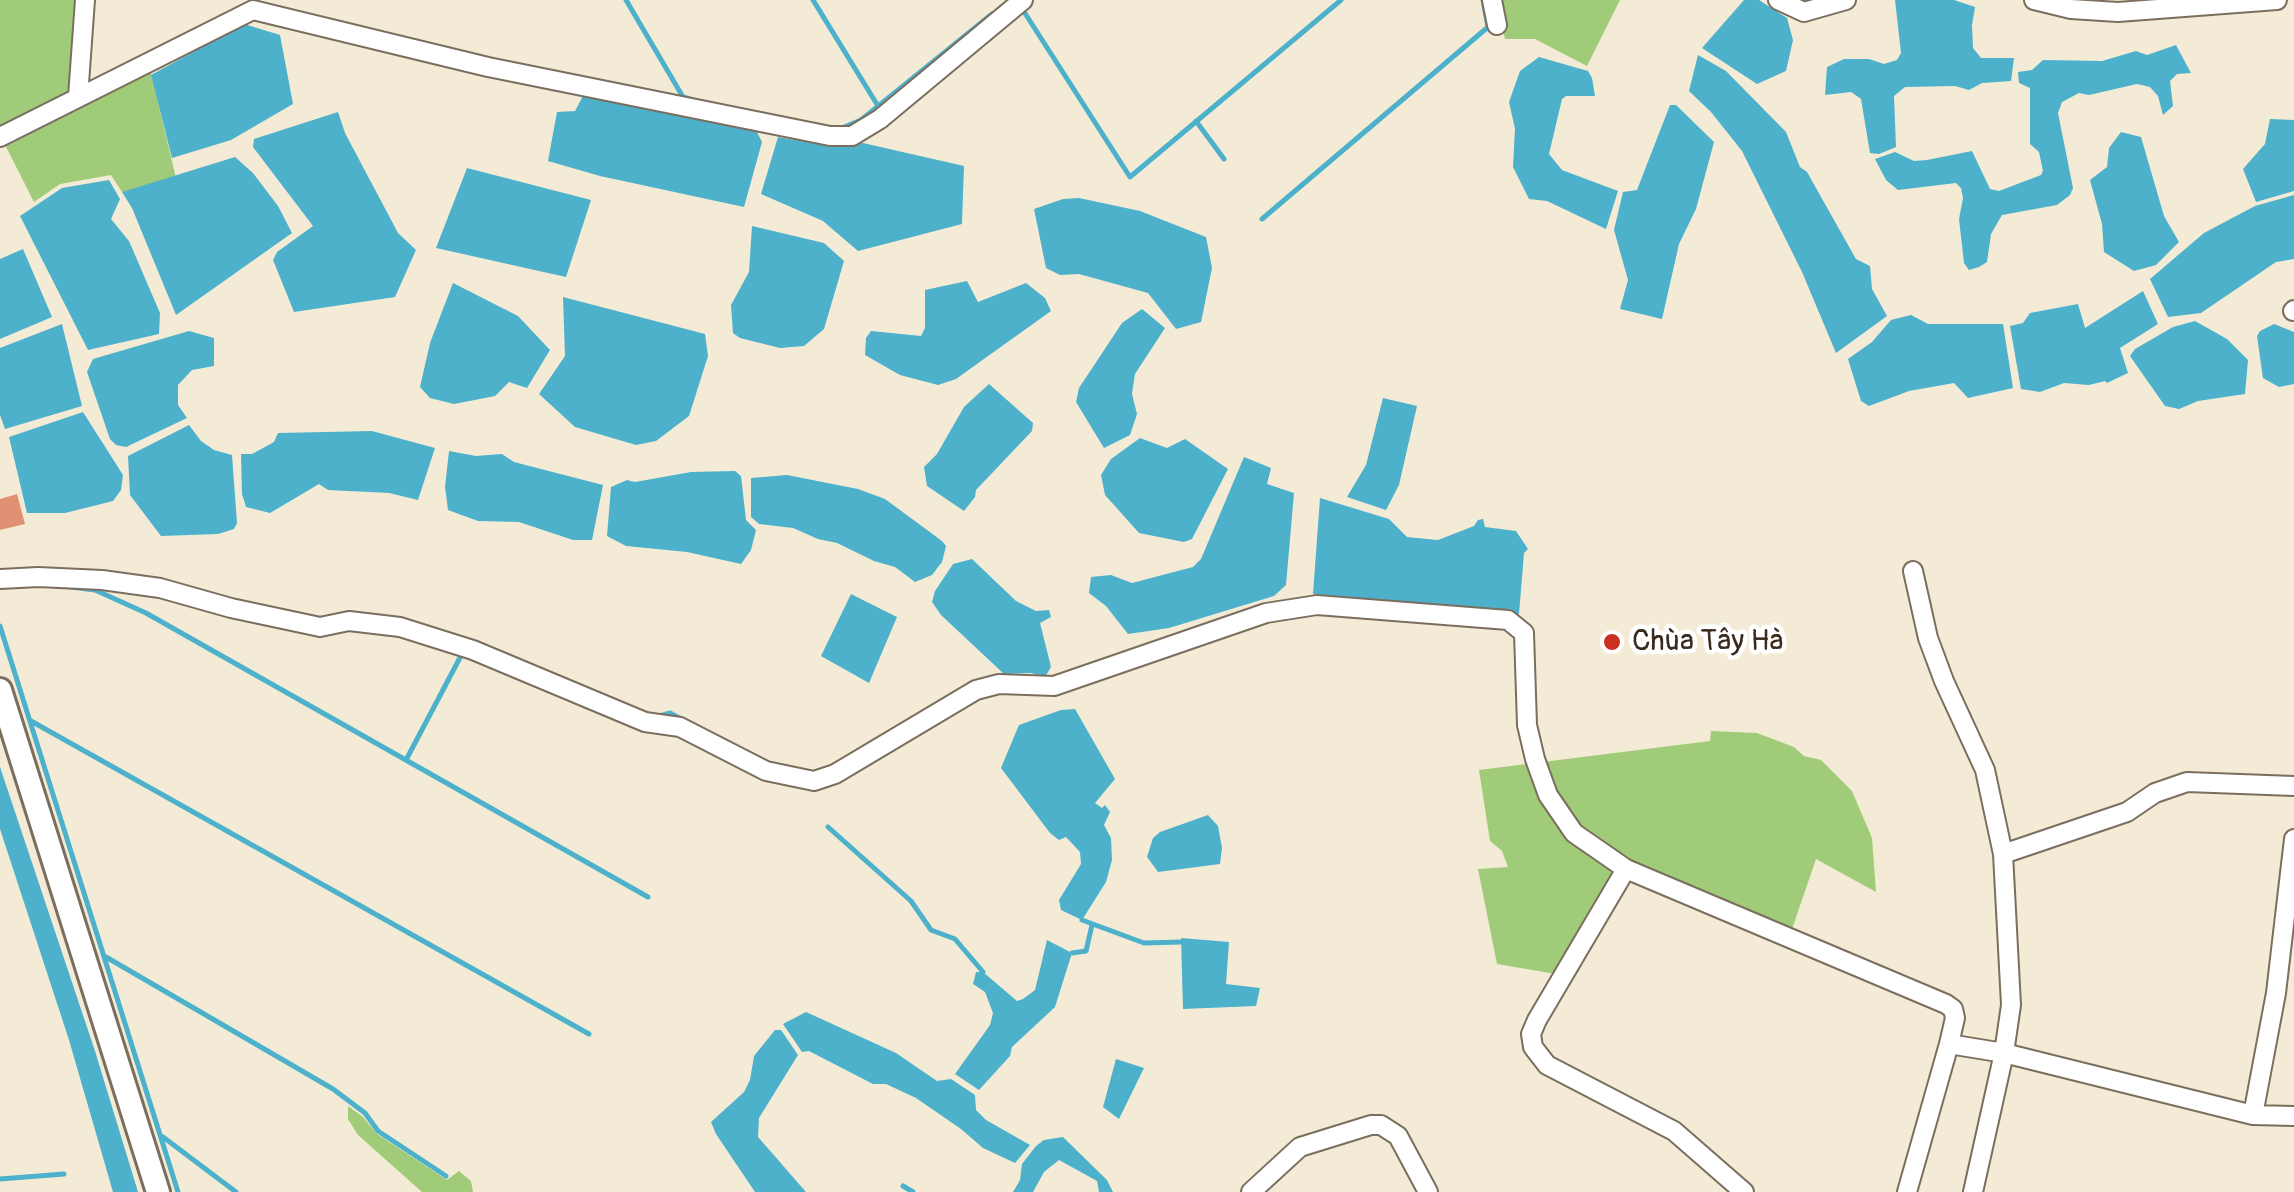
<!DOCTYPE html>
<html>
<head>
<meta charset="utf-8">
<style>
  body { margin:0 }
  canvas { display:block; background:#f3ebd5 }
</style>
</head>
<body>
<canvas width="2294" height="1192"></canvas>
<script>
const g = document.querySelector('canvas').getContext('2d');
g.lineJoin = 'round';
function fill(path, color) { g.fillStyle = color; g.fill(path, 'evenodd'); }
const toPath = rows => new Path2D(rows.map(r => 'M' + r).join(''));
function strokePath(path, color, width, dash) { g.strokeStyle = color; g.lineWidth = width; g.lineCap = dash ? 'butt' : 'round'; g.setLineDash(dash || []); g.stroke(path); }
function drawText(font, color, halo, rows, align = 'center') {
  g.font = font + ' Pangolin,sans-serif'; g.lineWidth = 9; g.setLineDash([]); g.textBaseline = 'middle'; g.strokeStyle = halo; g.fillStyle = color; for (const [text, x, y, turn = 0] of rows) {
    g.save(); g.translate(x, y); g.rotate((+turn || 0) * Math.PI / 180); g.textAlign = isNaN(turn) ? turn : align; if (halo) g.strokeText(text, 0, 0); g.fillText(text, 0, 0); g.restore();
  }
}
const green = toPath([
  [0,0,75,0,67,110,150,69,176,178,122,192,111,175,60,184,34,202,0,135],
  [1496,0,1620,0,1587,66,1535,39,1505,39],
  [1711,731,1757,733,1794,747,1804,756,1821,760,1852,791,1872,838,1876,892,1816,859,1791,932,1624,863,1556,974,1497,964,1478,869,1508,867,1502,851,1490,841,1479,770,1710,741],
  [348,1106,363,1117,377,1134,447,1180,459,1171,471,1181,473,1192,422,1192,358,1135,348,1119]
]);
const water = toPath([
  [1744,0,1759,0,1787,18,1793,40,1786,71,1757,84,1702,48],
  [1895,0,1954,0,1975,7,1972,25,1973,48,1981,58,2014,58,2011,81,1982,83,1969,90,1955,86,1905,87,1894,96,1896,147,1879,154,1870,153,1861,99,1851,92,1825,95,1827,67,1844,59,1869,59,1884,64,1897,60,1901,53],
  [244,24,280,35,293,104,231,140,172,158,151,75],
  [2176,45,2191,73,2177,74,2170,81,2173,106,2163,115,2158,96,2150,87,2137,84,2089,95,2079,93,2062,102,2058,113,2073,188,2070,195,2057,205,2002,215,1991,234,1987,262,1979,267,1969,270,1964,263,1959,219,1963,198,1961,188,1956,183,1898,190,1886,180,1875,159,1895,152,1914,161,1927,160,1972,151,1990,189,1999,191,2041,175,2043,171,2039,152,2030,144,2030,88,2019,83,2018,72,2032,70,2043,60,2102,61,2136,51,2147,55],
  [1698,55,1726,71,1786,132,1800,167,1807,172,1856,259,1870,266,1872,289,1887,316,1836,353,1802,272,1742,151,1711,112,1689,91],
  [1539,57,1588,71,1592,78,1595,96,1566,96,1562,99,1549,154,1562,170,1618,191,1606,229,1547,201,1529,199,1513,167,1515,129,1509,102,1520,71],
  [584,94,756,130,762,142,744,207,600,176,548,161,557,112,575,111],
  [1670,105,1676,105,1714,142,1696,209,1679,244,1662,319,1620,309,1628,280,1614,230,1623,192,1637,190],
  [338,112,345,133,398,233,416,250,395,297,294,312,273,260,277,252,313,226,253,147,254,139],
  [2270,119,2294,120,2294,191,2256,202,2243,169,2265,144],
  [2121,132,2141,137,2164,216,2179,242,2156,265,2134,271,2104,252,2102,224,2090,180,2107,167,2109,148],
  [778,137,834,147,863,143,964,166,962,224,858,251,823,221,761,194],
  [235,157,253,173,278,206,292,233,176,315,132,208,122,192],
  [467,168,591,200,566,277,436,248],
  [109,180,120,199,111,219,129,241,160,313,159,334,88,350,20,216,62,188],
  [2294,195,2294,259,2276,262,2201,313,2168,317,2150,279,2204,233,2255,206],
  [1079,198,1140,211,1206,237,1212,268,1201,322,1176,329,1148,293,1079,274,1060,275,1046,268,1034,209,1063,199],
  [752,226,824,243,844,261,824,329,804,346,780,348,740,338,733,333,731,305,749,272],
  [23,249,52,317,0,339,0,259],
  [967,281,978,302,1026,283,1045,298,1051,311,956,379,938,385,900,375,865,355,866,338,871,331,921,336,925,328,925,290],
  [453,283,518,316,550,350,527,388,509,382,495,396,454,404,430,398,420,387,430,343],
  [2143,291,2158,324,2120,348,2128,373,2107,383,2105,381,2089,385,2064,383,2040,392,2021,389,2010,326,2023,323,2030,313,2078,304,2085,328],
  [563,297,705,334,708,356,689,416,656,441,636,445,575,427,539,394,565,356],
  [1142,309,1165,328,1135,374,1132,394,1137,414,1130,435,1104,448,1076,402,1079,388,1122,323],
  [1911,315,1928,324,2003,324,2013,388,1968,398,1954,383,1909,391,1869,406,1861,401,1848,359,1872,342,1891,320],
  [2195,321,2227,339,2248,360,2245,394,2198,401,2179,409,2165,406,2130,356,2135,349,2173,327],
  [62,324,82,406,5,429,0,415,0,348],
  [2274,324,2294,332,2294,384,2279,387,2263,378,2257,336,2260,331],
  [189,331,214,338,214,366,192,370,178,385,178,405,187,418,126,447,116,445,110,439,87,372,93,359],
  [989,384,1033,423,1032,431,976,490,975,497,964,511,927,486,924,467,937,454,964,407],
  [1383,398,1417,406,1399,485,1386,510,1347,497,1366,465],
  [83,412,123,475,121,490,113,501,65,513,27,513,9,437],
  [189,425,201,441,214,450,232,455,237,523,234,529,218,534,161,536,130,495,128,456],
  [372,431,435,448,418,500,389,493,328,490,319,484,270,513,246,507,242,494,241,454,252,454,274,442,278,433],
  [1140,438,1167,448,1185,439,1228,469,1192,539,1184,542,1139,533,1105,495,1101,475,1111,459],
  [449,451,476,456,502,454,514,462,603,485,592,540,573,540,519,522,478,521,448,510,445,487],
  [1244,457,1271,468,1267,484,1294,493,1286,585,1274,596,1169,628,1128,634,1106,606,1089,593,1091,577,1111,575,1132,583,1193,567,1201,559],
  [735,471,741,476,746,520,756,530,751,550,741,564,687,552,626,546,607,536,611,487,627,480,635,482,691,472],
  [787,475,858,489,885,499,942,541,946,546,942,562,932,575,915,582,895,567,874,561,837,543,818,539,793,528,759,524,751,517,751,478],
  [1320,498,1389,519,1407,537,1438,540,1474,526,1478,520,1483,519,1485,527,1516,531,1528,549,1524,553,1519,614,1313,594],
  [972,559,1016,601,1036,611,1049,610,1051,617,1040,623,1051,667,1045,677,1031,673,1004,674,941,615,932,602,935,591,953,564],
  [851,594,897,617,869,683,821,656],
  [1075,709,1115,779,1095,803,1102,808,1105,805,1110,812,1104,825,1111,838,1112,860,1106,882,1082,920,1061,910,1059,900,1081,864,1080,852,1066,837,1059,840,1050,833,1001,768,1019,725,1061,710],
  [0,767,95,1051,138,1192,113,1192,69,1040,0,829],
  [1208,815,1218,826,1222,848,1220,864,1158,872,1147,857,1153,838,1160,832],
  [1181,938,1229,942,1226,984,1260,988,1256,1006,1183,1009],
  [1047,940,1072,953,1055,1007,1012,1047,1010,1056,979,1090,955,1074,990,1025,993,1013,985,992,973,984,976,972,983,972,1017,1001,1023,999,1035,990],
  [806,1012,896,1053,937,1081,951,1079,975,1095,976,1110,986,1120,1030,1145,1015,1163,983,1148,961,1129,916,1098,886,1084,873,1084,809,1051,802,1052,783,1024],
  [775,1030,781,1030,798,1055,759,1118,758,1137,806,1192,755,1192,716,1134,711,1122,744,1092,750,1080,754,1056],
  [1116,1059,1144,1068,1119,1119,1103,1107],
  [1063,1137,1107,1180,1113,1192,1099,1192,1097,1181,1059,1160,1044,1172,1033,1192,1013,1192,1020,1180,1022,1164,1036,1146,1044,1140]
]);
const stream = toPath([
  [626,0,683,97,690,99],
  [813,0,878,106],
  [1021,7,1130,177,1341,0],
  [1196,121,1224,159],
  [842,128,861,120,992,14],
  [1262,219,1488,27,1483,0],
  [63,586,95,590,146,613,648,897],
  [0,626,178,1192],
  [656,717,670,713,683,720],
  [31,721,589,1034],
  [406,760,463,652],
  [828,827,911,901,931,930,955,939,983,972],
  [1082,920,1144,943,1181,942],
  [1072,953,1086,951,1092,925],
  [106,957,333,1089,365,1113,378,1131,446,1176],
  [163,1137,236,1192],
  [0,1179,64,1174],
  [903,1186,913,1192]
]);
const building = toPath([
  [17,494,25,524,0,530,0,499]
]);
const minor = toPath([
  [1492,0,1497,25],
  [1778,0,1804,12,1846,0],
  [2034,0,2071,9,2118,12,2277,0],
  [78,97,85,0],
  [0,137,253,10,488,67,830,136,852,136,880,119,1023,0],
  [2293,311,2294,310],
  [1913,571,1928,638,1944,681,1985,770,2003,854,2011,1005,2004,1053,1973,1192],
  [0,579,38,577,102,580,160,588,231,608,320,627,349,621,400,627,473,650,645,722,680,727,766,771,814,781,835,774,976,690,999,684,1054,686,1266,613,1317,605,1508,620,1524,633,1527,725,1535,759,1548,795,1574,833,1626,869,1946,1004,1953,1009,1955,1018,1949,1044],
  [2003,854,2127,812,2155,793,2187,782,2294,786],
  [1626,869,1537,1020,1531,1034,1533,1047,1547,1065,1674,1131,1744,1192],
  [2253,1115,2276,993,2294,839],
  [1251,1192,1300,1147,1371,1125,1381,1125,1398,1136,1428,1192],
  [1907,1192,1949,1044,2004,1053,2253,1115,2294,1116]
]);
const tertiary = toPath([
  [0,690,158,1192]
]);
const markers = [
  [1612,642,10,"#c8321e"]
];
const poiNames = [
  ["Chùa Tây Hà",1632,642]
];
fill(green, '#a0cc79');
fill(water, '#4db1cc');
strokePath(stream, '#4db1cc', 5);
fill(building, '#e09173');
strokePath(minor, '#7b6e5e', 22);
strokePath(tertiary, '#7b6e5e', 28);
strokePath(minor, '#fff', 18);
strokePath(tertiary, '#fff', 22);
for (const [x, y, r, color] of markers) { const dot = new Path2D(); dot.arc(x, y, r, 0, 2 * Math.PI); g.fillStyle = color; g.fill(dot); strokePath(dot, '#fff', 4); }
drawText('30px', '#3b2a1e', '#fff', poiNames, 'left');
</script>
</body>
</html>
